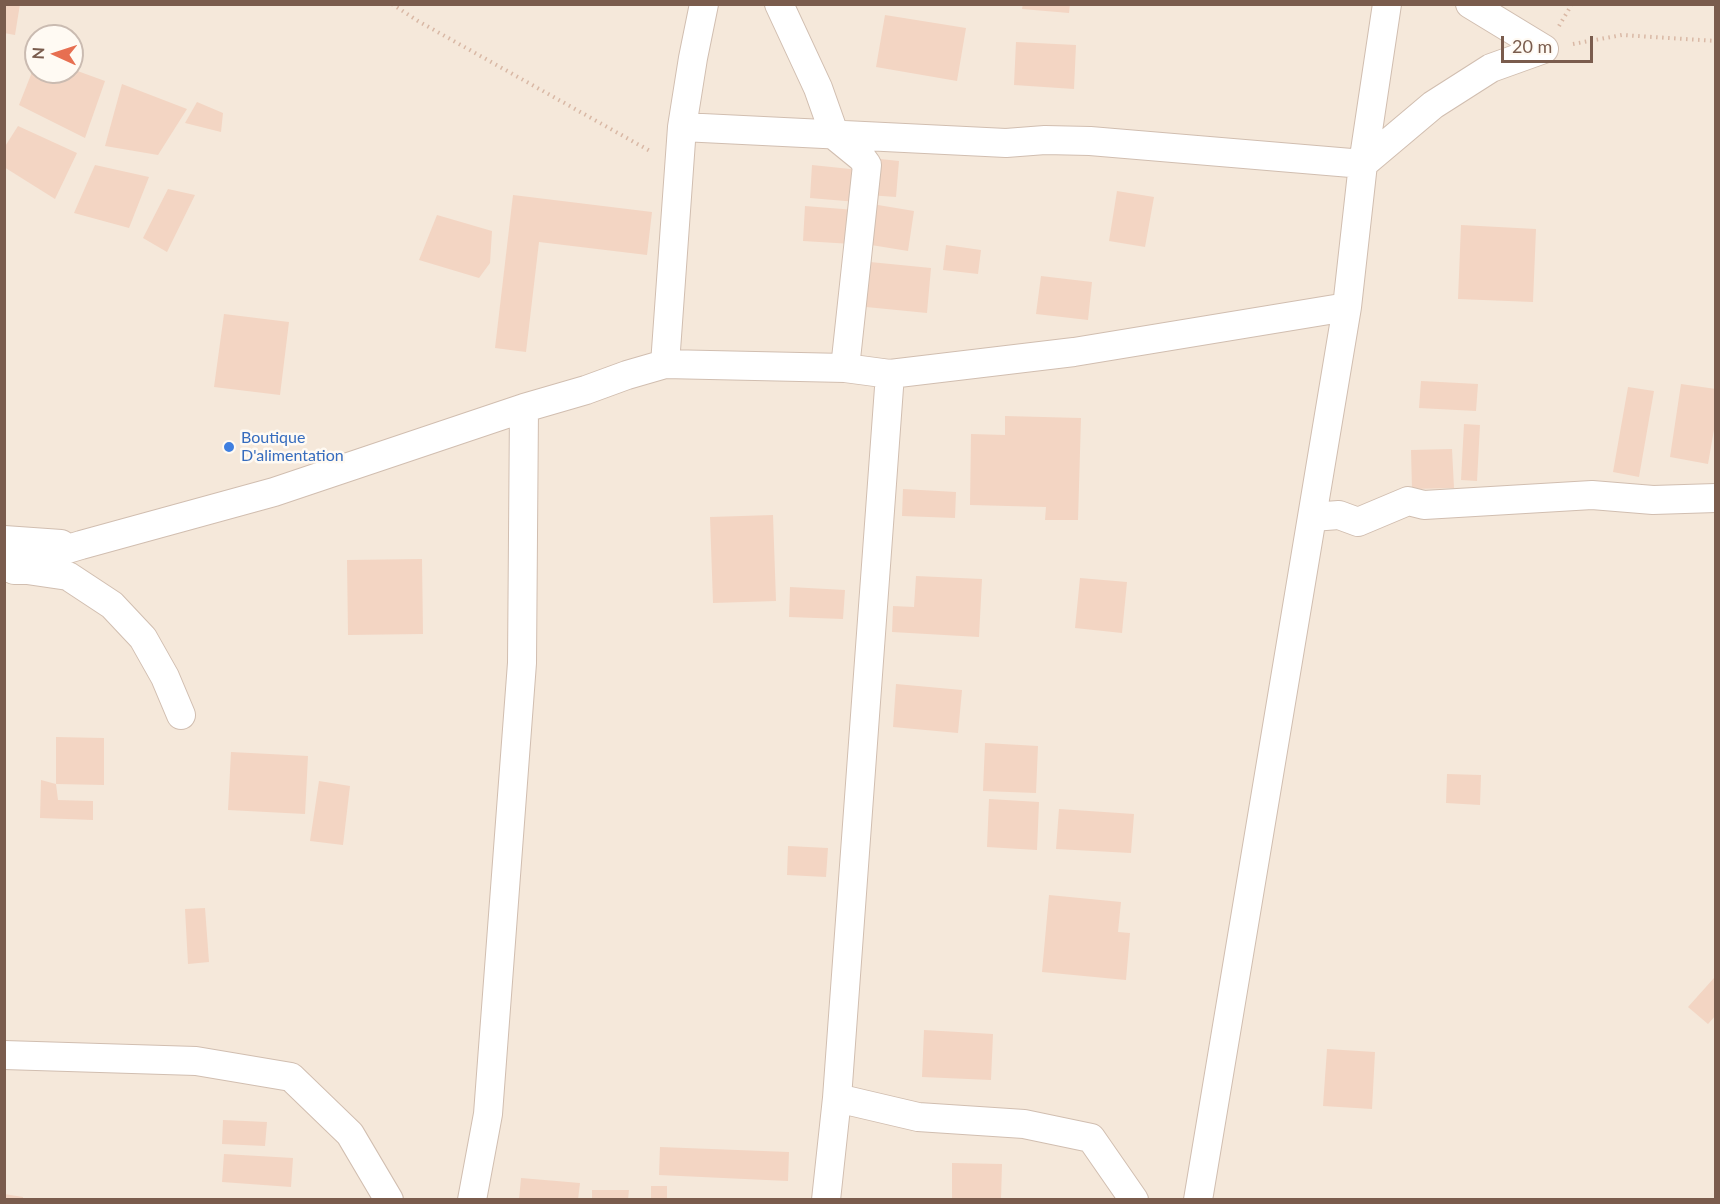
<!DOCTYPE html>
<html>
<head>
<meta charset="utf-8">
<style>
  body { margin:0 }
  #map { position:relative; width:1720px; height:1204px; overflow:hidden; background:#fdf6ec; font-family:Lato,sans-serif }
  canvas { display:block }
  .frame { position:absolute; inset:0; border:6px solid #7a5c4d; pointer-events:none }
  .north { position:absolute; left:24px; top:24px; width:60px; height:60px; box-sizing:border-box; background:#fffaf3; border:2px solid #cabbb1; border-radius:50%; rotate:273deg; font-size:16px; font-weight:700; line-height:24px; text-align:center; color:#7a5c4d }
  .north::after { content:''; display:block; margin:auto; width:21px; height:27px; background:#e76f51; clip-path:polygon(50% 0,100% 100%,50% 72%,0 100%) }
  .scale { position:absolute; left:1501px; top:36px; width:92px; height:27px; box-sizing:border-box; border:3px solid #7a5c4d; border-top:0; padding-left:8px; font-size:18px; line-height:21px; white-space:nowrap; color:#7a5c4d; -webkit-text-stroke:4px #fffaf3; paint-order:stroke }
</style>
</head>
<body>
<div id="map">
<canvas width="1720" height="1204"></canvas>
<div class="frame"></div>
<div class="north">N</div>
<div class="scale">20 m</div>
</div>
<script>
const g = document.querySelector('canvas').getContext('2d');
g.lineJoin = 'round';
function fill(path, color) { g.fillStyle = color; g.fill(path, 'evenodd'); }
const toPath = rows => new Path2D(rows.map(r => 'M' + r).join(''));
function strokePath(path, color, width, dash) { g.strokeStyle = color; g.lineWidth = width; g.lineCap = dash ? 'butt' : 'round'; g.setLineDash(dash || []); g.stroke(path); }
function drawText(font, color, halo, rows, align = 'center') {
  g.font = font + ' Lato,sans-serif'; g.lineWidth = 5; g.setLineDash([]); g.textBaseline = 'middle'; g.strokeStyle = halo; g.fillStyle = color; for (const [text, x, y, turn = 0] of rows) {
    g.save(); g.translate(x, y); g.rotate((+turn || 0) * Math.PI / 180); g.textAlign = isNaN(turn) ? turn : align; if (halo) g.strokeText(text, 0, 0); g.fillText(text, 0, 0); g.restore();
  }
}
const residential = toPath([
  [5,5,1715,5,1715,1199,5,1199],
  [36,36,72,36,72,72,36,72]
]);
const building = toPath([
  [4,4,20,4,15,35,4,33],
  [1023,4,1070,4,1069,13,1022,9],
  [885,15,966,28,957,81,876,67],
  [1016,42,1076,45,1074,89,1014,85],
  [36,62,36,72,72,72,72,69,105,81,85,138,19,105],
  [122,84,187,109,158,155,105,146],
  [197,102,223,113,221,132,185,123],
  [18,126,77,153,55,199,4,167,4,148],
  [871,158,899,161,896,197,868,195],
  [95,165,149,177,129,228,74,213],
  [812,165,860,170,857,202,810,198],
  [168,189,195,195,167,252,143,238],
  [1117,191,1154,197,1145,247,1109,241],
  [513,195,652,212,647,255,539,242,526,352,495,348],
  [872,204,914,211,908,251,865,244],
  [805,206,855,210,852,244,803,241],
  [437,215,492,231,490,263,479,278,419,260],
  [1461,225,1536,229,1533,302,1458,299],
  [946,245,981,250,978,274,943,270],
  [860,261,931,268,927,313,856,306],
  [1041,276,1092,282,1088,320,1036,314],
  [224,314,289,322,280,395,214,387],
  [1421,381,1478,384,1476,411,1419,408],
  [1681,384,1716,389,1716,418,1708,464,1670,457],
  [1628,387,1654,391,1639,477,1613,472],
  [1005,416,1081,418,1078,520,1045,520,1046,507,970,505,971,434,1005,435],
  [1464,424,1480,425,1477,481,1461,480],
  [1452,449,1454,488,1412,489,1411,450],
  [903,489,956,492,955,518,902,516],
  [773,515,776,601,713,603,710,517],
  [422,559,423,634,348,635,347,560],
  [916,576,982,579,979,637,892,632,893,606,914,607],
  [1080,578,1127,582,1122,633,1075,628],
  [790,587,845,590,843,619,789,617],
  [896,684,962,690,958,733,893,727],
  [56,737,104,738,104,785,56,784],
  [985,743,1038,746,1036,793,983,791],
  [231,752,308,756,305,814,228,810],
  [1447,774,1481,775,1480,805,1446,803],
  [41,780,56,784,58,800,93,801,93,820,40,818],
  [319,781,350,786,343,845,310,841],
  [989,799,1039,802,1037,850,987,847],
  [1059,809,1134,814,1131,853,1056,849],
  [788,846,828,848,826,877,787,875],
  [1049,895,1121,902,1118,932,1130,933,1126,980,1042,972],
  [205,908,209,962,188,964,185,909],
  [1714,978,1716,979,1716,1015,1708,1024,1688,1007],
  [924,1030,993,1034,991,1080,922,1077],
  [1327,1049,1375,1052,1372,1109,1323,1106],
  [223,1120,267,1122,265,1146,222,1144],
  [660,1147,789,1152,788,1181,659,1175],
  [224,1154,293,1158,291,1187,222,1182],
  [952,1163,1002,1164,1001,1200,952,1200],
  [521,1178,580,1183,578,1200,519,1200],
  [651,1186,667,1186,667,1200,651,1200],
  [592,1190,629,1190,628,1200,592,1200],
  [4,1194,23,1197,23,1200,4,1200]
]);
const path = toPath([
  [392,4,418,21,650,151],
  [1559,26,1572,4],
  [1573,44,1622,35,1716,41]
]);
const street = toPath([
  [779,4,818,88,835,136,862,158,867,165,845,368],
  [1470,4,1544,49],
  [682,127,1006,143,1045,140,1090,141,1363,164,1433,105,1491,68,1544,49],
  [665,364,682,127,693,58,704,4],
  [1312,517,1339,515,1358,522,1408,501,1424,505,1592,495,1653,500,1716,498],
  [4,540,61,544],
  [4,568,81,545,274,492,524,408,586,390,627,375,665,364,845,368,890,374,1074,352,1347,307],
  [14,570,27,570,68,576,112,605,143,638,165,677,181,715],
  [4,1055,196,1061,291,1077,350,1134,389,1200],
  [837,1098,918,1117,1024,1124,1091,1138,1134,1200],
  [472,1200,488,1114,522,663,524,408],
  [826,1200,837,1098,890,374],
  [1198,1200,1347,307,1363,164,1387,4]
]);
const markers = [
  [229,447,6,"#3f7fe0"]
];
const shopNames = [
  ["Boutique",241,438],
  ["D'alimentation",241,456]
];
fill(residential, '#f5e8da');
fill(building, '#f3d5c3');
strokePath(street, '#d1beb0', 30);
strokePath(path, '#d9b8a5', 4, [1.5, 4.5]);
strokePath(street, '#fff', 28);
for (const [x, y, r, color] of markers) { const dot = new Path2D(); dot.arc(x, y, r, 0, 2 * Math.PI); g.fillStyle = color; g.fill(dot); strokePath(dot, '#fffaf3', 2); }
drawText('16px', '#366cbe', '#fffaf3', shopNames, 'left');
</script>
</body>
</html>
